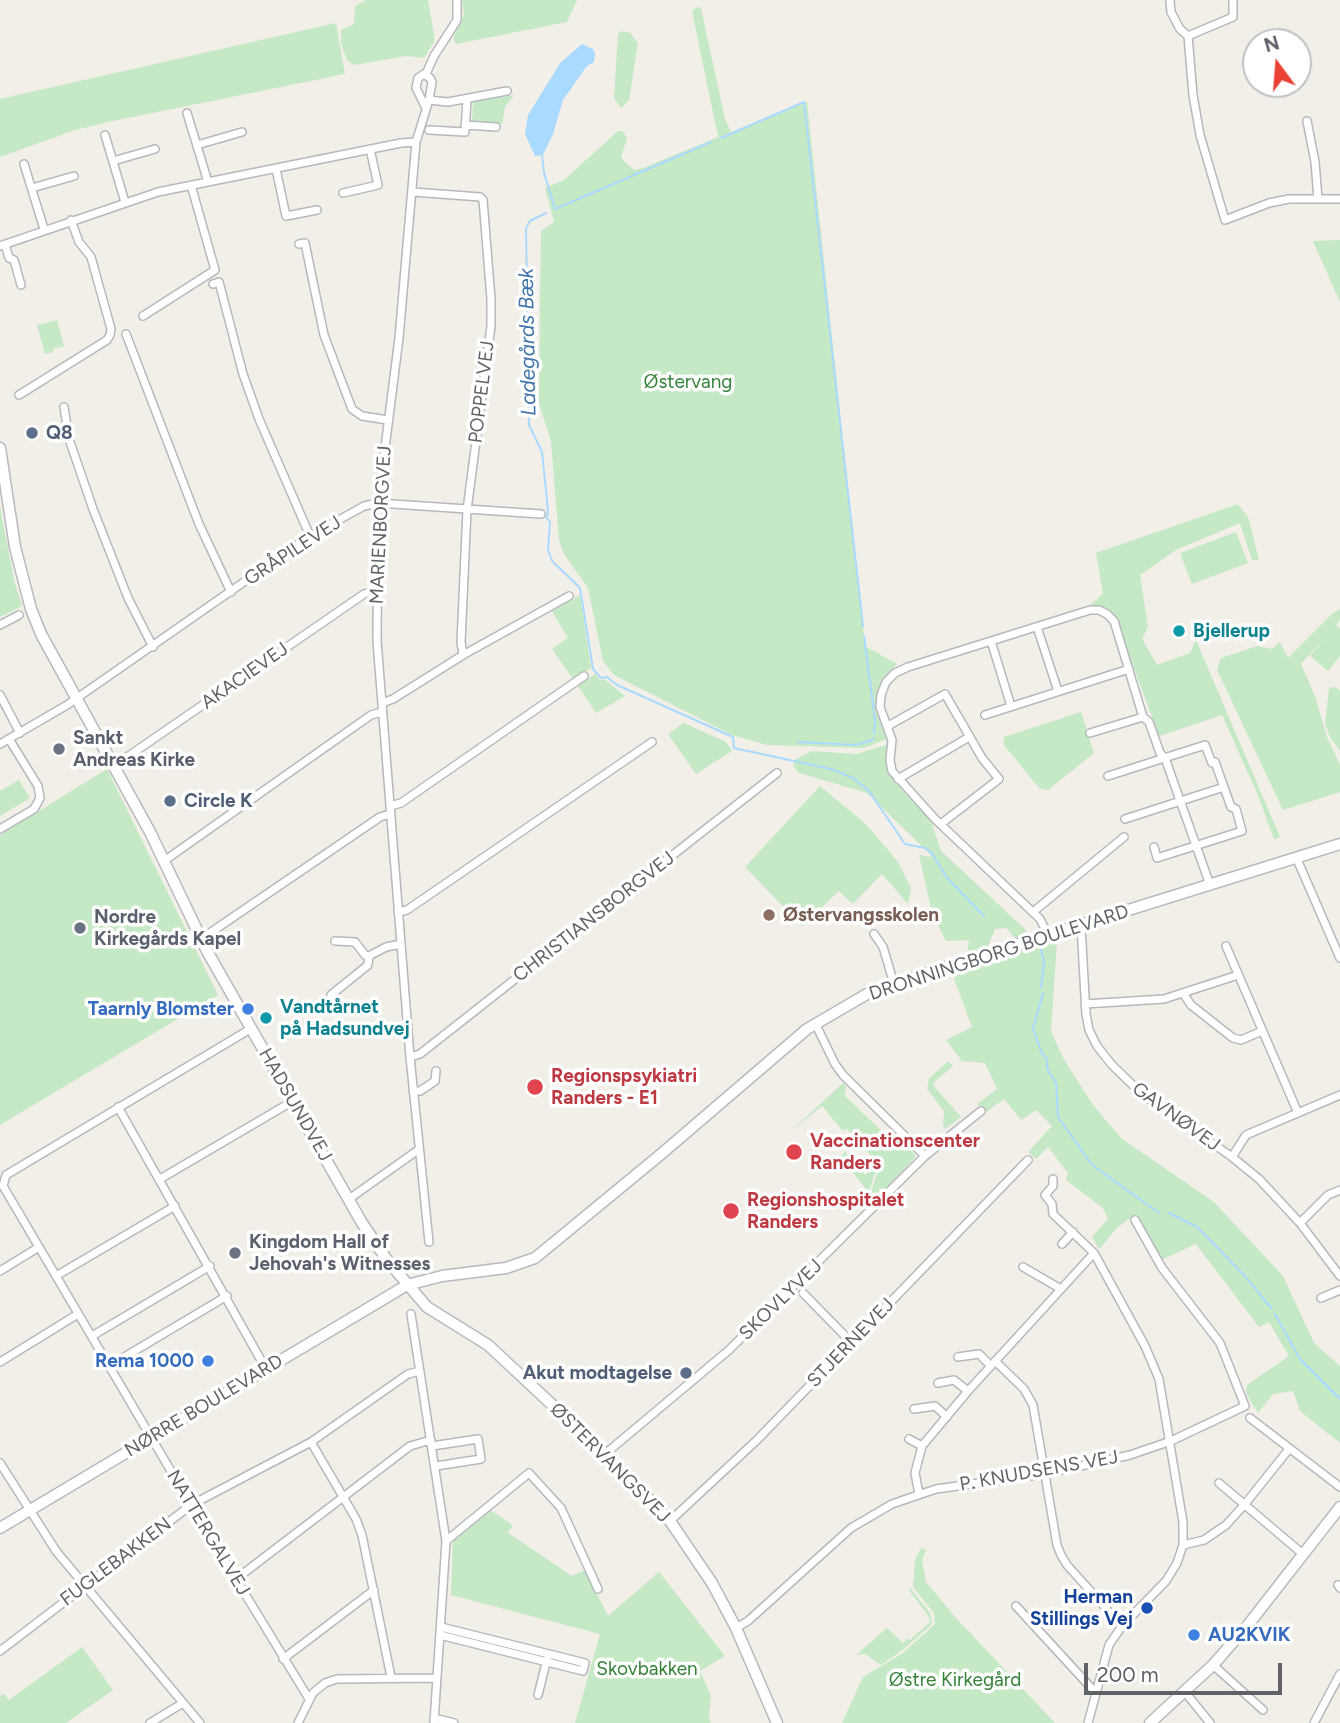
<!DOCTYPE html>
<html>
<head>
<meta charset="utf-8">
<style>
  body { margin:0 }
  #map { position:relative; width:1340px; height:1723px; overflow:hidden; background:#f1efe8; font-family:Figtree,sans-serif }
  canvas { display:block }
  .north { position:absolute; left:1242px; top:28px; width:70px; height:70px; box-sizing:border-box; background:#fff; border:2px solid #bfc1c3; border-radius:50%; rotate:344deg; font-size:19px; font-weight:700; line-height:28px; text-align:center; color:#5f6368 }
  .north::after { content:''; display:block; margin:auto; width:24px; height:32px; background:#ea4335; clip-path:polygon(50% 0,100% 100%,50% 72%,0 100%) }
  .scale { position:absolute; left:1084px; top:1663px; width:198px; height:32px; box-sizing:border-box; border:4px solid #5f6368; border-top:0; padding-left:9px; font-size:21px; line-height:24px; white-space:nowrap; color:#5f6368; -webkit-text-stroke:5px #fff; paint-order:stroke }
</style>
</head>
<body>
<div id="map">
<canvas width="1340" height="1723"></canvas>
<div class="north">N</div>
<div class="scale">200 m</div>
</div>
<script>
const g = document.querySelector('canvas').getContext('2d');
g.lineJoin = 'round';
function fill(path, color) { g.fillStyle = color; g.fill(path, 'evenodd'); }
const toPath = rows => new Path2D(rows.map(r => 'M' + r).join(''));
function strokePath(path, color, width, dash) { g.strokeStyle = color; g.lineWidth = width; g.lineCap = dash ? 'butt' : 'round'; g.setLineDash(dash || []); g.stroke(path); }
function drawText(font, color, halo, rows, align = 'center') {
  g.font = font + ' Figtree,sans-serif'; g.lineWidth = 7; g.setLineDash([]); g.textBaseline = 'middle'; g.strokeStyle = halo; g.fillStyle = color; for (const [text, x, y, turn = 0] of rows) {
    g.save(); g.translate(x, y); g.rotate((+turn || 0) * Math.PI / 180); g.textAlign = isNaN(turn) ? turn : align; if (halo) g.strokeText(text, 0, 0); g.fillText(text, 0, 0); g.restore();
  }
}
const green = toPath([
  [366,0,428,0,435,40,424,58,406,56,355,65,347,61,341,43,341,30,354,24,355,6],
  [462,0,577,0,567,22,456,44,453,38,464,15],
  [697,7,701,8,725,119,731,132,807,102,865,646,897,664,882,679,877,692,876,707,889,738,864,748,767,745,732,735,614,675,603,661,588,588,564,554,559,540,551,442,539,403,541,231,554,222,545,188,564,180,618,131,623,131,627,139,621,156,624,161,634,170,643,168,718,137,692,11],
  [336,23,345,74,108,122,72,131,0,157,0,99],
  [622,31,630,33,638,43,629,100,621,108,614,98,618,34],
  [514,95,505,107,502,124,472,123,473,102],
  [1340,240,1340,302,1313,241],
  [57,320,64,346,53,349,53,352,45,354,37,325],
  [1238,504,1248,517,1259,560,1252,560,1240,523,1176,550,1140,575,1148,627,1142,639,1157,665,1190,653,1196,640,1280,837,1274,839,1257,793,1222,715,1159,736,1116,619,1099,606,1088,607,1103,594,1096,553],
  [0,507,14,580,22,606,0,617],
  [1236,532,1248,563,1192,584,1180,553],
  [580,595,591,668,573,679,552,649,568,638,552,611],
  [1340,609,1340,619,1336,625,1340,629,1340,656,1328,671,1310,656,1326,636,1301,664,1315,696,1327,737,1340,765,1340,792,1283,810,1217,670,1221,658,1257,646,1272,649,1280,642,1288,658,1332,614],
  [595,674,600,680,604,679,625,696,596,713,578,686],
  [1335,687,1340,691,1340,751,1330,737,1325,723,1329,688],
  [1081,712,1094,753,1048,790,1039,788,1004,745,1004,737],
  [684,723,726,742,732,751,696,774,668,734],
  [889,744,888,770,902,791,930,818,941,851,1027,931,1015,939,1007,928,995,929,988,946,967,952,969,940,946,941,932,913,919,855,933,857,867,793,799,773,793,766,796,759,812,751,857,754],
  [107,769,218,995,0,1125,0,835],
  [19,780,30,798,0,816,0,791],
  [820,786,866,824,898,862,911,888,908,904,882,874,853,904,839,891,802,926,745,867],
  [1057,940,1051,1031,1063,1058,1093,1105,1122,1139,1214,1202,1283,1276,1314,1343,1340,1366,1340,1443,1300,1411,1293,1391,1273,1394,1258,1413,1246,1393,1247,1385,1289,1356,1269,1322,1259,1327,1196,1244,1161,1260,1135,1215,1119,1226,1099,1249,1092,1237,1108,1219,1103,1208,1066,1180,1068,1173,1048,1147,1036,1159,1028,1152,1052,1126,1036,1110,1021,1120,1004,1099,985,1113,977,1104,997,1089,985,1063,962,1061,946,1040,972,1027,952,973],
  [948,1061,953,1066,935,1081,933,1085,961,1117,945,1129,943,1124,944,1111,927,1089,929,1079],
  [843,1083,846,1086,845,1096,893,1142,890,1151,897,1136,915,1155,914,1159,873,1201,870,1197,876,1176,881,1167,874,1175,869,1193,841,1157,845,1151,865,1175,878,1163,847,1129,843,1131,822,1106,791,1131],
  [490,1510,513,1525,508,1533,572,1576,585,1570,608,1616,659,1572,725,1656,700,1671,711,1696,709,1717,711,1723,575,1723,600,1634,451,1595,453,1538],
  [921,1548,926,1550,922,1560,926,1582,956,1618,1055,1723,842,1723,863,1677,903,1653,935,1624,934,1613,913,1587,915,1560],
  [910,1588,930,1613,932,1624,904,1649,881,1665,865,1654,856,1655,887,1628,903,1643,908,1638,910,1640,930,1622,928,1615,910,1592],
  [82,1647,113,1690,66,1723,0,1723,0,1696,4,1694,9,1700]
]);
const water = toPath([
  [582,44,593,49,595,54,594,62,587,66,563,100,553,134,543,155,535,156,525,134,528,115,561,62]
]);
const stream = toPath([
  [721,138,804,102,863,626],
  [542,155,544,173,555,209,711,142],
  [546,213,530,221,526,228,529,425,542,452,547,501,548,514,546,517,550,522,548,550,552,561,580,588,593,669,601,678,607,677,617,685,733,737,734,748,831,769,853,778,869,791,905,844,925,848,931,852,947,878,984,916],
  [864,636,875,720,874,733],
  [798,742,856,745,872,740,873,738],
  [1041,987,1044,962,1041,950],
  [1043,993,1033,1029,1042,1054,1046,1057,1048,1071,1056,1083,1058,1117,1092,1165,1159,1213],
  [1169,1213,1197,1227,1245,1276,1271,1308],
  [1275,1314,1300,1359,1340,1399]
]);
const street = toPath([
  [1170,0,1171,12,1180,29,1188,36,1193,95,1200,135,1225,220,1269,203,1289,199,1340,199],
  [1188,36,1233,17,1233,0],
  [426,74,434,56,457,20,457,0],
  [429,100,448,102,507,91],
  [426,108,416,88,418,78,424,74,430,78,432,82,429,100,416,142,399,338,378,503,377,641,410,1057,429,1242],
  [187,113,208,182],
  [1307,121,1315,162,1318,199],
  [465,125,496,127],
  [429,130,465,132,467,99],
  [105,135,125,202],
  [197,145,242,132],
  [113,161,155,149],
  [24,164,44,229],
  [276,169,286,216,317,210],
  [32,188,74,176],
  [413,192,480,197,483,200,491,299,491,326,467,510,461,642,463,655],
  [343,193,378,185,370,149],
  [5,244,9,258,14,260,21,285],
  [299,244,305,243,324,335,352,409,362,416,388,420],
  [0,246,158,192,401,143,416,142],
  [213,284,219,282,243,374,259,419,310,536],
  [143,316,215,270,191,185],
  [126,334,199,524,231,592],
  [19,395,107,340,110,335,111,329,91,257,79,242,71,220],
  [64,407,69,439,93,509,128,598,153,647],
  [0,625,19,615],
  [1037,627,1058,691],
  [991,641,1011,706],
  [0,695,20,733],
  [382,703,393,699,463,655,569,596],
  [985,715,1129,669],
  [888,726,945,694,982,758,999,779,942,823],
  [1090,733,1143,717],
  [0,744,67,705,310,536,364,506,378,503,541,514],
  [114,766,364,594,377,590],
  [1108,776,1205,745,1212,763,1215,762,1231,807,1236,809,1242,831,1157,858,1154,847],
  [898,779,969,737],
  [390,806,401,803,584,676],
  [1125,819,1224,787],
  [0,829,34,809,40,798,38,786,9,739],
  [1296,857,1340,958],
  [164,861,371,715,382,712],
  [398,912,407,910,652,742],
  [1033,912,1124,837],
  [1081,926,1086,1014,1089,1030,1097,1046,1112,1065,1143,1095,1232,1157,1259,1179,1300,1223,1340,1276],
  [874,934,883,947,894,984],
  [1048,935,1040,919,935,819,892,771,890,760,892,740,880,707,881,695,886,682,895,673,908,667,1090,610,1099,610,1107,614,1114,621,1143,717,1149,722,1160,753,1165,758,1210,885],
  [201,939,380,817,390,814],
  [335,941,355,942,365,955,369,956,386,947,401,944],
  [1226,946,1298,1113],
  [1183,993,1191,1005,1233,1038,1241,1040,1262,1031],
  [331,995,368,965,369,956],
  [1085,1004,1164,999,1238,975],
  [815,1023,835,1064,843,1075,925,1156],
  [410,1057,420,1054,777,773],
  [413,1091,420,1091,435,1081,436,1071],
  [118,1107,266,1369],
  [1232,1157,1246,1135,1340,1095],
  [160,1179,293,1101],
  [3,1186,191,1505,309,1699],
  [3,1186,6,1175,252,1028],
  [349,1199,418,1150],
  [1300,1223,1328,1195,1340,1190],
  [1062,1244,1073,1232],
  [1023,1267,1061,1289],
  [0,1271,39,1247],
  [56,1276,175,1206],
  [803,1293,852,1343],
  [1321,1298,1340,1290],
  [411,1314,446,1541,434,1723],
  [92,1336,210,1266],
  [958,1357,979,1354,991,1366],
  [995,1361,1024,1389,1033,1405,1057,1545,1061,1555,1067,1565,1122,1626],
  [0,1362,78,1314],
  [109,1366,227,1296],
  [938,1383,954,1380,968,1391],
  [914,1409,935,1406,947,1417],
  [1250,1418,1340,1487],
  [909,1439,922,1446],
  [311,1442,356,1519,362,1535,391,1677],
  [432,1446,478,1439,481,1459,436,1466],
  [605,1454,729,1350,925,1156,981,1111],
  [0,1463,56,1551,200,1723],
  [1219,1483,1304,1555],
  [919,1494,915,1473,922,1446,968,1391,1094,1253,1053,1214,1052,1204,1045,1195,1053,1186,1053,1179],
  [670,1521,757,1440,1028,1160],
  [446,1541,529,1473,561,1508,598,1589],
  [1183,1545,1204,1540,1226,1525,1245,1504,1289,1449],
  [236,1579,410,1446,431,1440],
  [1338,1585,1340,1588],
  [1016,1606,1095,1692],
  [736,1628,748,1621,851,1528,892,1504,936,1489,1044,1474,1130,1455,1171,1441,1245,1406,1220,1343,1162,1268,1135,1220],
  [440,1635,583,1671,585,1663,441,1627],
  [0,1651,191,1505,311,1442,408,1374,420,1371],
  [283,1659,374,1590],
  [1213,1665,1263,1710],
  [1185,1692,1210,1723],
  [538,1695,547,1659],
  [434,1718,454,1723],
  [150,1723,183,1703],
  [298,1723,313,1693,325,1683,337,1679,436,1678],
  [1088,1723,1109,1645,1122,1626,1166,1581,1177,1563,1183,1545,1183,1522,1159,1379,1145,1346,1094,1253],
  [1314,1723,1340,1674]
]);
const secondary = toPath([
  [0,448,15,547,31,609,41,634,150,832,207,951,362,1223,387,1260,427,1307,488,1345,605,1454,670,1521,712,1583,736,1628,777,1723],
  [0,1528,407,1285,442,1276,506,1268,535,1258,660,1155,807,1029,867,994,936,970,1340,844],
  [1150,1723,1213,1665,1248,1625,1340,1507]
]);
const markers = [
  [32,433,7,"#5c6f8a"],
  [1179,631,7,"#0f9aa8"],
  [59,749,7,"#6b7280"],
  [170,801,7,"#5c6f8a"],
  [769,915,7,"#8d6e63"],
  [80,928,7,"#6b7280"],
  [248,1009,7,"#3f7fe0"],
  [266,1018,7,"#0f9aa8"],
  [535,1087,9,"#e0444e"],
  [794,1152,9,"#e0444e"],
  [731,1211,9,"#e0444e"],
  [235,1253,7,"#6b7280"],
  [208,1361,7,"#3f7fe0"],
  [686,1373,7,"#5c6f8a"],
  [1147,1608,7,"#1a4fb4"],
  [1194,1635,7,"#3f7fe0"]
];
const parkNames = [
  ["Østervang",688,382],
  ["Skovbakken",647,1669],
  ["Østre Kirkegård",955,1680]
];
const streetNames = [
  ["POPPELVEJ",482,392,-83],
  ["MARIENBORGVEJ",381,525,-87],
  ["GRÅPILEVEJ",293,551,-33],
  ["AKACIEVEJ",245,676,-35],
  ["CHRISTIANSBORGVEJ",594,917,-38],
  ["DRONNINGBORG BOULEVARD",999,953,-18],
  ["HADSUNDVEJ",295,1105,60],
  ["GAVNØVEJ",1176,1117,36],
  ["SKOVLYVEJ",781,1300,-44],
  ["STJERNEVEJ",851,1343,-46],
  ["NØRRE BOULEVARD",204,1406,-31],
  ["ØSTERVANGSVEJ",610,1463,45],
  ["P. KNUDSENS VEJ",1039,1471,-10],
  ["NATTERGALVEJ",208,1533,59],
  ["FUGLEBAKKEN",116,1562,-37]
];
const serviceNames = [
  ["Q8",46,433],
  ["Circle K",184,801],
  ["Akut modtagelse",672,1373,"right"]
];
const cultureNames = [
  ["Bjellerup",1193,631],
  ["Vandtårnet",280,1007],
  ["på Hadsundvej",280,1029]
];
const worshipNames = [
  ["Sankt",73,738],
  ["Andreas Kirke",73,760],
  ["Nordre",94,917],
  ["Kirkegårds Kapel",94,939],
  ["Kingdom Hall of",249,1242],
  ["Jehovah's Witnesses",249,1264]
];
const educationNames = [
  ["Østervangsskolen",783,915]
];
const shopNames = [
  ["Taarnly Blomster",234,1009],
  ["Rema 1000",194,1361],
  ["AU2KVIK",1208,1635,"left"]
];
const healthNames = [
  ["Regionspsykiatri",551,1076],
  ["Randers - E1",551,1098],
  ["Vaccinationscenter",810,1141],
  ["Randers",810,1163],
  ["Regionshospitalet",747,1200],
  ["Randers",747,1222]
];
const transitNames = [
  ["Herman",1133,1597],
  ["Stillings Vej",1133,1619]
];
const waterNames = [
  ["Ladegårds Bæk",528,342,-91]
];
fill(green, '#c5e8c5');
fill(water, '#aadaff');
strokePath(stream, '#aadaff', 2);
strokePath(street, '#b5b8bc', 10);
strokePath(secondary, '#b6babf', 13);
strokePath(street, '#fff', 7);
strokePath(secondary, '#fff', 10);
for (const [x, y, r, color] of markers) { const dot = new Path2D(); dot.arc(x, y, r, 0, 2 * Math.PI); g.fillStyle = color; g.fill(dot); strokePath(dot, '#fff', 2.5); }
drawText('19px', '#348238', '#fff', parkNames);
drawText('19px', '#5f6368', '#fff', streetNames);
drawText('bold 19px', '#4e5e75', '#fff', serviceNames, 'left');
drawText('bold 19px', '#0d838f', '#fff', cultureNames, 'left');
drawText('bold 19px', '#5b616d', '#fff', worshipNames, 'left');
drawText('bold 19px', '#785e54', '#fff', educationNames, 'left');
drawText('bold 19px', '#366cbe', '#fff', shopNames, 'right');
drawText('bold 19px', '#be3a42', '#fff', healthNames, 'left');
drawText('bold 19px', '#164399', '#fff', transitNames, 'right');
drawText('italic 21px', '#4174aa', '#fff', waterNames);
</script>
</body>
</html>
